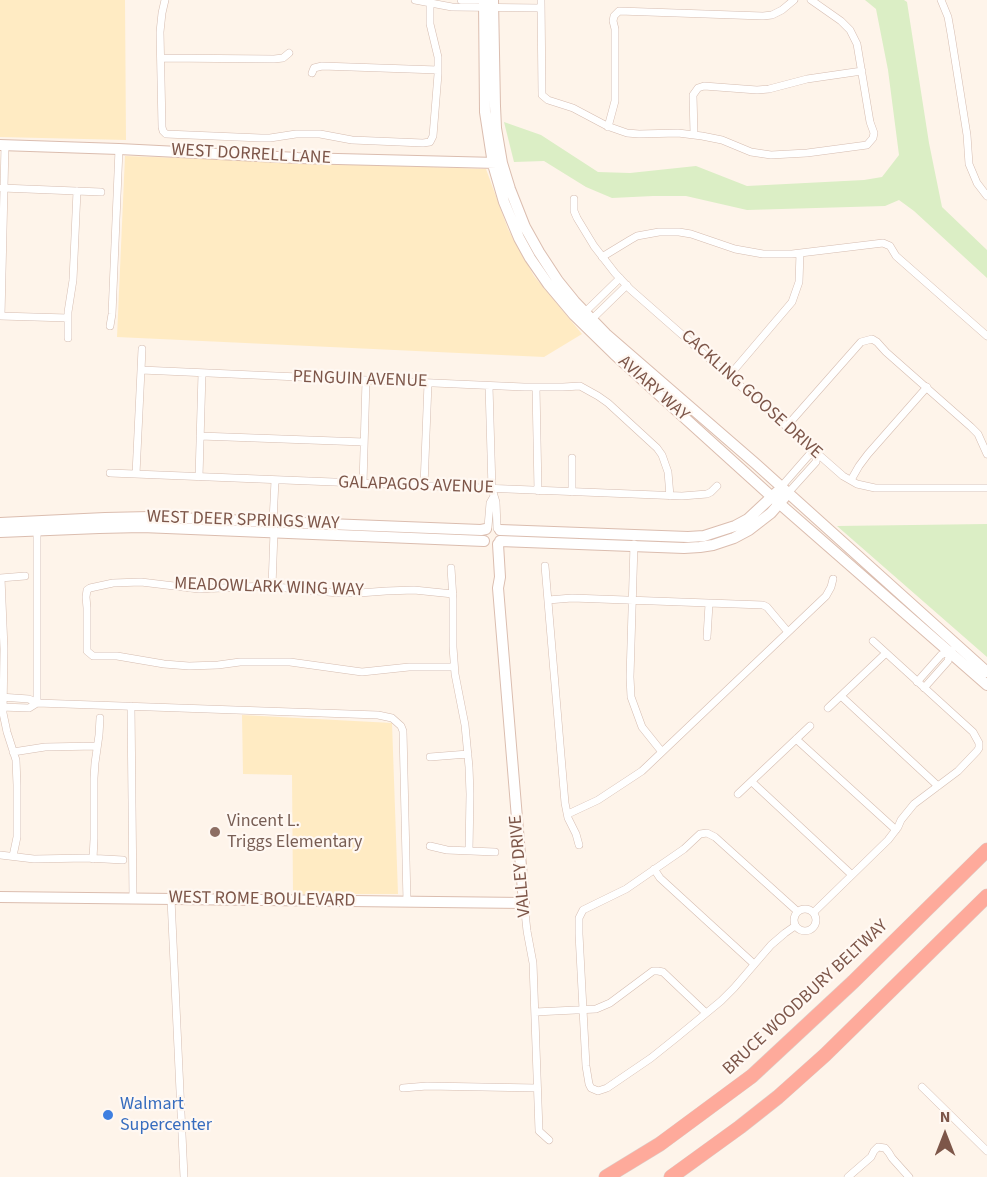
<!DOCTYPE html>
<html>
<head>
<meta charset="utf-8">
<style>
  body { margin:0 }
  #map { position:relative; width:987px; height:1177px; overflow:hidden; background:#fef4ea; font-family:"Source Sans 3",sans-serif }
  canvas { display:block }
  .north { position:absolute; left:915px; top:1105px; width:60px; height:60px; -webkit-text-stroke:4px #fff8f2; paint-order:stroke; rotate:0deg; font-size:16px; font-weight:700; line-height:24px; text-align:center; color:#7d5649 }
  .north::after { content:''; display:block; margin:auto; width:21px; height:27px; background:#7d5649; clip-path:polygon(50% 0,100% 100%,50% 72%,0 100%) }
</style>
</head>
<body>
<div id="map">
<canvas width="987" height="1177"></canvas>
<div class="north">N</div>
</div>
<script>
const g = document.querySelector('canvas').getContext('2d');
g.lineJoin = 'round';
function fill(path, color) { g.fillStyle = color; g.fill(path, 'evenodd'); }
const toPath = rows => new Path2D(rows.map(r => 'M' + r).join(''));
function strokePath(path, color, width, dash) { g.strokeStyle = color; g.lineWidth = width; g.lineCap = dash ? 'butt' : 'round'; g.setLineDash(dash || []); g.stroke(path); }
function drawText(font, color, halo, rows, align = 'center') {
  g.font = font + ' "Source Sans 3",sans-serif'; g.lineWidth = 4.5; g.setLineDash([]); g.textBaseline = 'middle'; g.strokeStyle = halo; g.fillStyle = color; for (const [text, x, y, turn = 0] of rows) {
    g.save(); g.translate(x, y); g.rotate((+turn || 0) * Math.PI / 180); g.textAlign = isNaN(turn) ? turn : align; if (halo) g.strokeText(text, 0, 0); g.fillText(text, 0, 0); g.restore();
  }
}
const green = toPath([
  [865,0,904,0,907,2,929,143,942,207,987,250,987,278,914,211,899,200,885,206,747,210,686,196,653,196,612,198,586,187,544,161,514,162,504,122,541,135,598,172,630,173,696,166,747,186,864,180,882,177,899,155,888,70,876,9],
  [987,524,987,657,837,526]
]);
const sand = toPath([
  [0,0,125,0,126,140,0,137],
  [125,156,486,169,508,229,534,276,582,334,544,357,117,337],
  [242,715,392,723,398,894,293,894,292,775,243,774]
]);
const street = toPath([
  [165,0,162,13,160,32,162,127,163,131,166,134,261,138,270,138,296,134,320,134,352,140,423,143,430,142,433,136,438,74,438,57,430,24,430,0],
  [415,0,452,7,541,8],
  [461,0,480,0],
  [541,0,542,95,548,100,573,108,607,126,627,133,639,134,678,133,702,136,722,140,751,152,771,155,807,153,867,145,873,138,874,133,870,122,857,44,850,30,841,21,811,0],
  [941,0,948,17,951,34,967,135,969,164,977,183,987,196],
  [161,58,274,59,283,58,289,53],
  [312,73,314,68,322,66,438,70],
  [608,127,615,101,615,29,613,21,614,16,619,11,763,16,772,15,782,10,794,0],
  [694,134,693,95,698,88,704,86,757,90,769,89,807,79,862,71],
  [2,188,101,192],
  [574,199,574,211,577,218,594,246,615,273,630,289,843,476,857,484,875,488,987,488],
  [602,257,630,240,637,236,659,232,679,232,691,234,735,249,763,254,792,254,883,243,890,246,896,256,987,336],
  [583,314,620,278],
  [0,316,68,318],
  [1,316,5,145],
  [590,321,627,285],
  [110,326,112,314,119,149],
  [68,338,68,312,73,280,77,191],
  [141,370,524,387,563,387,580,386,598,396,608,403,657,448,662,455,668,472,670,496],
  [729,376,792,302,799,282,800,253],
  [489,386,492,489,496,502,497,528],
  [536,387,538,491],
  [786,427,861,342,872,339,877,342,886,352,971,427,978,434,987,454],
  [200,436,364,442],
  [110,473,682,496,707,494,711,492,717,486],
  [136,474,142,349],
  [199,477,202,373],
  [851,480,859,466,868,454,927,387],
  [363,484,366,380],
  [424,486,428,383],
  [781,487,809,455,817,454,816,462,788,493],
  [572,492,572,458],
  [37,527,37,703],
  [488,527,490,503,494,496],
  [634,544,630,677,631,697,642,727,662,752],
  [545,566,565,803,568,818,576,834,579,845],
  [451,568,453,599,453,647,455,674,465,725,469,767,470,794,469,851],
  [0,578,25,576],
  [1,578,4,649,3,713,7,732,16,760,17,785,17,837,13,856],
  [272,586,274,532,273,522,275,480],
  [453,594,414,590,386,591,359,593,338,593,265,586,199,589,141,582,113,583,90,588,87,590,86,597,87,608,87,651,93,656,117,656,164,664,189,666,218,665,240,662,290,662,362,672,409,667,454,667],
  [548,600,572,598,763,605,767,607,788,632],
  [707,637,709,604],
  [917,682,941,655,952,650],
  [924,688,948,661,950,652],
  [841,696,938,786],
  [0,697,29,699,37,703,378,715,392,718,401,726,403,731,407,902],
  [131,706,133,899],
  [0,707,29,708,37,703],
  [828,708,886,653],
  [796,739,896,830],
  [13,752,45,747,97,746],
  [430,757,468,754],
  [752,782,852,875],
  [738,794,810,726],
  [568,814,598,800,642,771,826,596,831,587,833,579],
  [430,846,447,850,495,852],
  [0,855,34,859,87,858,123,860],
  [93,859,94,839,94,778,95,763,99,735,100,718],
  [654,869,660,878,754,964],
  [171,899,184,1177],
  [524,903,527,931,533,963,539,1131,549,1140],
  '794 920a11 11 0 1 1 22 0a11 11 0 1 1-22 0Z',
  [814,912,888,840,898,827,901,820,914,804,958,771,977,751,979,748,979,743,973,732,873,641],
  [795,926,785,933,771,945,734,988,721,1001,676,1038,651,1058,607,1088,598,1091,591,1088,589,1084,586,1066,579,934,579,918,583,910,626,889,684,849,700,834,707,833,715,837,797,911],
  [535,1012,596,1009,610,1003,653,971,658,971,663,972,706,1013],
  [922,1087,987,1151],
  [403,1088,427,1086,537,1088],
  [848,1177,871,1157,874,1151,878,1147,885,1148,889,1153,892,1158,909,1177]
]);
const secondary = toPath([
  [484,0,485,112,493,164,504,202,519,238,530,258,548,284,574,315,614,354,772,497,987,685],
  [493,0,495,106,496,128,502,163,510,189,525,227,539,252,558,281,575,302,606,334,756,464,987,672],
  [0,145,119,149,298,158,497,163],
  [0,523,105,518,150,517,481,530,486,529],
  [500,530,688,537,704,536,735,526,748,519,777,492],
  [0,532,99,528,142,527,484,541],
  [500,541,684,548,700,547,713,545,734,538,749,530,771,513,784,498],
  [0,897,524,903,498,588,500,577,498,544]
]);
const highway = toPath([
  [606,1177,660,1144,752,1076,853,982,987,850],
  [671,1177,740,1127,778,1097,825,1055,987,896]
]);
const markers = [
  [215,832,6,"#8d6e63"],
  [108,1115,6,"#3f7fe0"]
];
const streetNames = [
  ["WEST DORRELL LANE",251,155,3],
  ["PENGUIN AVENUE",360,380,2],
  ["AVIARY WAY",653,389,42],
  ["CACKLING GOOSE DRIVE",751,395,42],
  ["GALAPAGOS AVENUE",416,486,2],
  ["WEST DEER SPRINGS WAY",243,521,2],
  ["MEADOWLARK WING WAY",269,588,2],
  ["VALLEY DRIVE",521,866,-95],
  ["WEST ROME BOULEVARD",262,900,1],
  ["BRUCE WOODBURY BELTWAY",806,998,-43]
];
const educationNames = [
  ["Vincent L.",227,822],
  ["Triggs Elementary",227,843]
];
const shopNames = [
  ["Walmart",120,1105],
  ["Supercenter",120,1126]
];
fill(green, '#dbeec5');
fill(sand, '#ffebc3');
strokePath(street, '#d5bcb0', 8);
strokePath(secondary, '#dbbdaf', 12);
strokePath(highway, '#dbd0cc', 15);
strokePath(street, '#fff', 7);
strokePath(secondary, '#fff', 10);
strokePath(highway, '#feaa9b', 14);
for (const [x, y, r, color] of markers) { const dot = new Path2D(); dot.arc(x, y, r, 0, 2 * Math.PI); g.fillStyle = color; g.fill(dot); strokePath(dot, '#fff8f2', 2); }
drawText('18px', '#7d5649', '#fff8f2', streetNames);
drawText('18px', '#785e54', '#fff8f2', educationNames, 'left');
drawText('18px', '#366cbe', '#fff8f2', shopNames, 'left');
</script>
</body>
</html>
